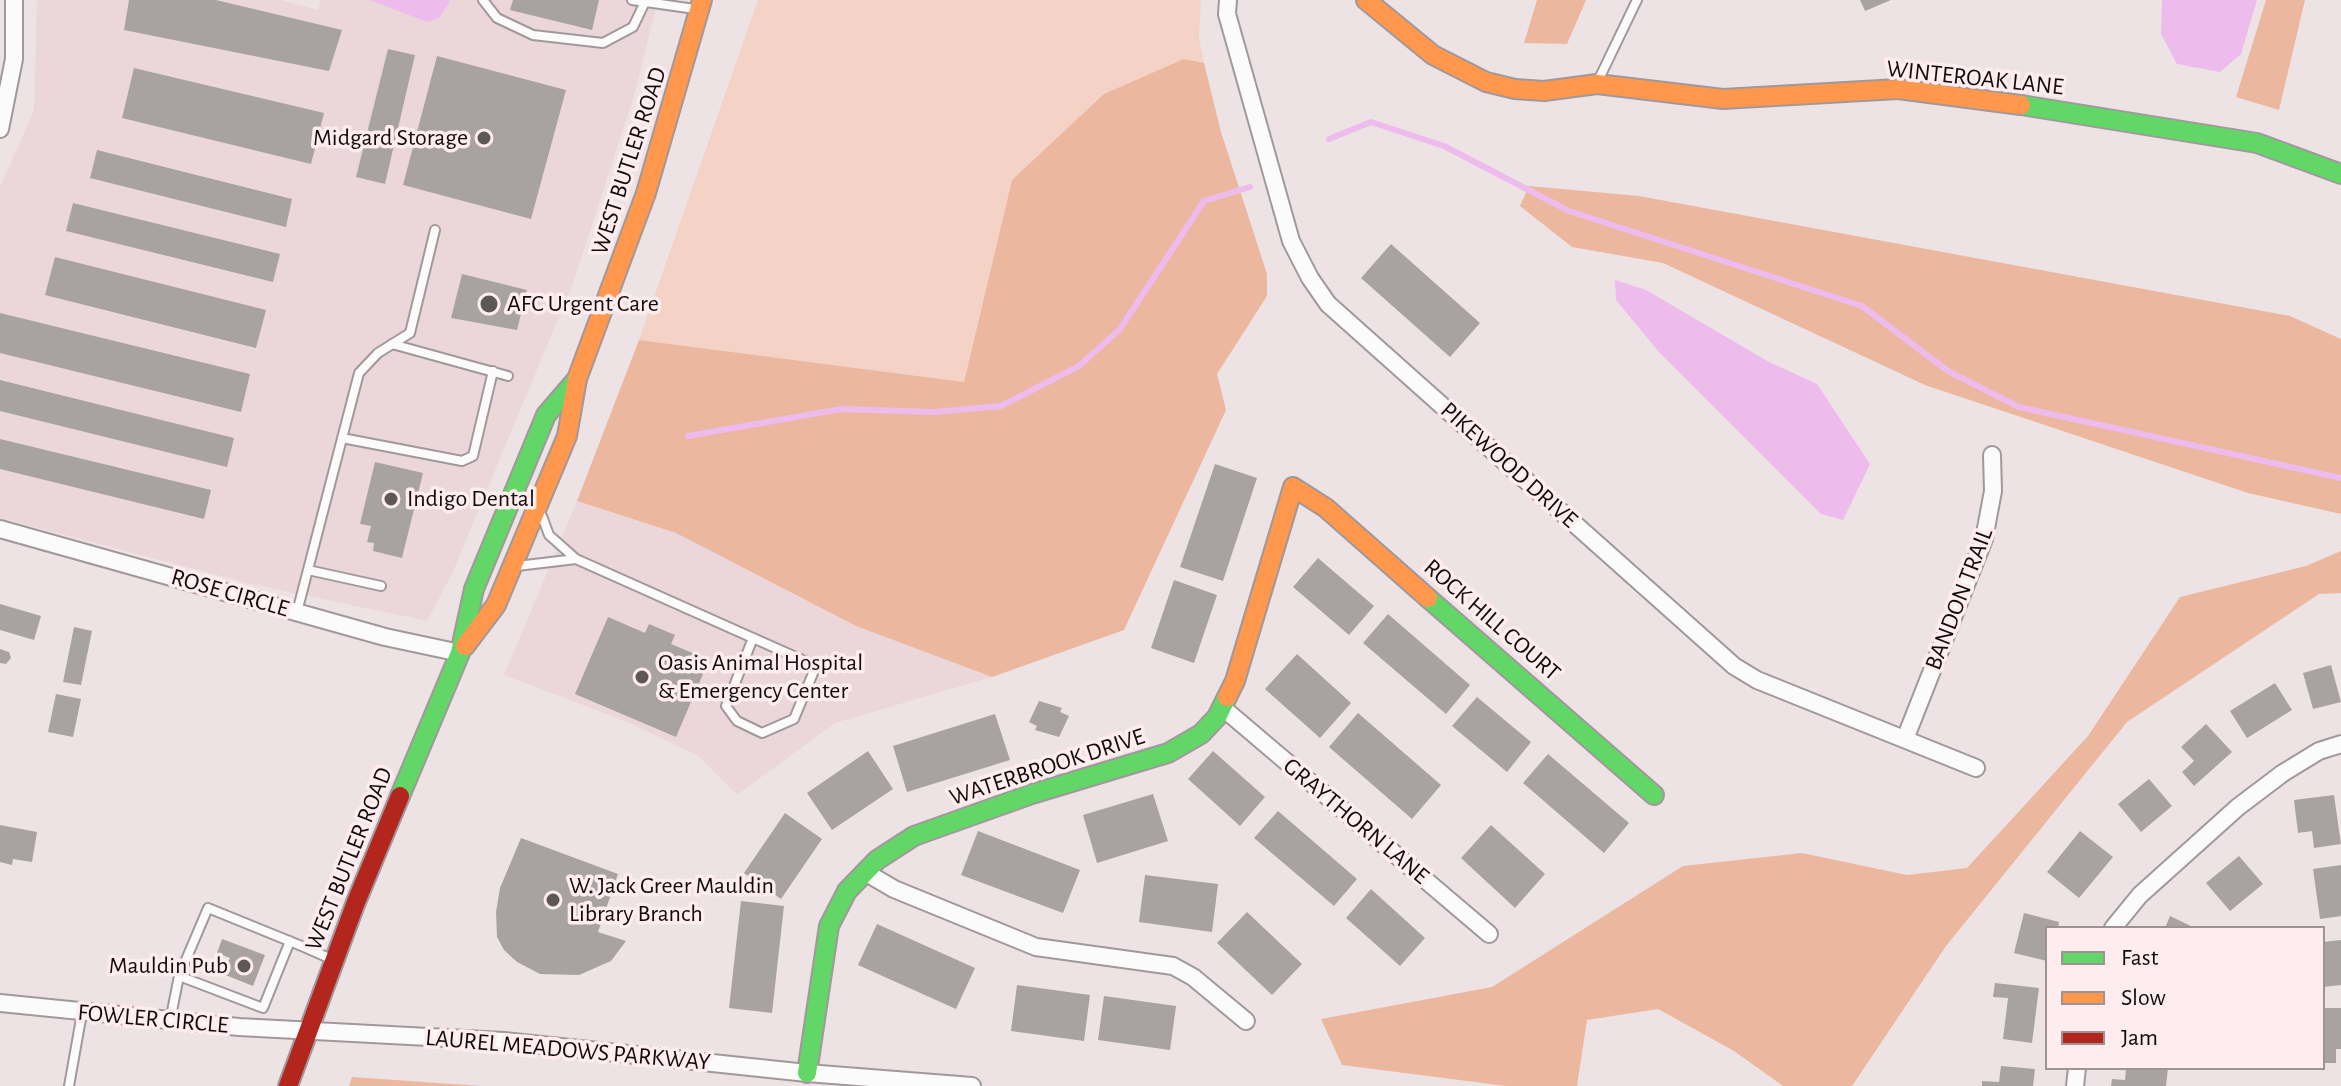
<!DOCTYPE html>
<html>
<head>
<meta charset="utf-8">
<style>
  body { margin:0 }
  #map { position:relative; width:2341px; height:1086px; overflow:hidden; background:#ede3e5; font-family:"Alegreya Sans",sans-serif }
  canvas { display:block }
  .legend { position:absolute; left:2045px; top:926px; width:280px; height:144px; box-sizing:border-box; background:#feecef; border:2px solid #9f9294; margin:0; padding:10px 14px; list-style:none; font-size:24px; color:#100b0c }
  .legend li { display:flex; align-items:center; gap:16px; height:40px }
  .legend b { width:40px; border:2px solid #9f9294 }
</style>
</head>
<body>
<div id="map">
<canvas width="2341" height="1086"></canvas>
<ul class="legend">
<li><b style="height:10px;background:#63d668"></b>Fast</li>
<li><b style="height:10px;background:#ff974d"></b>Slow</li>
<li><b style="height:10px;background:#b3261e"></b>Jam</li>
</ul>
</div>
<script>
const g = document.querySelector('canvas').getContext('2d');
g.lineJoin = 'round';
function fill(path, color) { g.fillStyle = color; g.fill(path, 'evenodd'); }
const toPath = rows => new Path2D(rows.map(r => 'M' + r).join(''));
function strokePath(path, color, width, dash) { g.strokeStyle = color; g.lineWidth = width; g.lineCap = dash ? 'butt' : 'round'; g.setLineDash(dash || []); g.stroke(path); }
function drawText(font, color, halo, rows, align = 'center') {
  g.font = font + ' "Alegreya Sans",sans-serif'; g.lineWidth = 7; g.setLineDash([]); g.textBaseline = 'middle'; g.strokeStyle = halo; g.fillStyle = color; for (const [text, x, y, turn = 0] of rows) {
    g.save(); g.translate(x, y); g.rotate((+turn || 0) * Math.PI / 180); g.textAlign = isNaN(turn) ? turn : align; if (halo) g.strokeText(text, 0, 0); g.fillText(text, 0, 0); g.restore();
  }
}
const built = toPath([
  [37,0,281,0,318,10,321,0,658,0,635,93,573,283,452,574,427,621,251,584,0,518,0,187,34,110],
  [577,501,676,533,856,626,992,677,835,723,737,795,698,756,627,722,504,675]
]);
const green = toPath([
  [758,0,1201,0,1199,38,1204,63,1184,59,1012,180,964,382,639,340]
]);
const forest = toPath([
  [1537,0,1586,0,1567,44,1524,43],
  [2266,0,2305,0,2279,110,2236,97],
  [1184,59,1204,63,1221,132,1267,274,1267,296,1217,374,1226,410,1124,630,992,677,856,626,676,533,577,501,639,340,964,382,1012,180,1104,94],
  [1529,186,1639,196,2290,316,2341,339,2341,514,2248,493,1925,385,1663,263,1572,247,1520,206],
  [2341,551,2341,593,2319,594,2127,722,1946,946,1852,1086,1783,1086,1734,1051,1658,1009,1587,1020,1577,1086,1506,1086,1342,1065,1321,1019,1492,987,1683,866,1802,853,1907,875,1967,868,2088,736,2180,597,2306,566],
  [352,1077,481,1086,349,1086]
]);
const water = toPath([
  [370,0,449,0,450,1,440,17,427,22],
  [2162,0,2257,0,2241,54,2220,72,2177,64,2161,34],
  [1615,280,1646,290,1769,362,1817,384,1870,464,1843,520,1821,514,1658,351,1616,300]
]);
const stream = toPath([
  [1329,139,1371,122,1444,146,1569,211,1862,306,1948,371,2019,407,2341,478],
  [688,436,841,409,934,412,1001,406,1079,366,1120,329,1204,201,1250,187]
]);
const building = toPath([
  [129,0,216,0,342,30,329,71,124,30],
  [513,0,599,0,592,30,510,10],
  [1860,0,1891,0,1865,11],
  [388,49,415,55,385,184,356,177],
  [437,56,566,90,531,219,403,185],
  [134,68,324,113,311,164,122,118],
  [97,150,292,199,286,227,90,178],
  [73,203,280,254,273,282,66,231],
  [1391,244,1480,323,1450,357,1361,278],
  [55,257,266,310,256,348,45,295],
  [462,274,527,290,517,330,451,318],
  [0,313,250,374,241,412,0,353],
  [0,380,234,438,227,467,0,411],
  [0,439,211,490,204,519,0,469],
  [375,462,423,473,402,558,373,551,374,543,367,542,371,526,360,524],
  [1215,464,1257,478,1223,581,1180,567],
  [1318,558,1374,606,1349,635,1293,587],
  [1174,580,1217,595,1194,663,1151,648],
  [0,604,41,616,34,640,0,630],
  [1388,614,1470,685,1446,714,1363,643],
  [608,617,645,633,649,624,675,635,671,644,709,660,676,737,575,694],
  [74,627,92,631,81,685,63,682],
  [0,649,9,652,11,658,6,664,0,663],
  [1297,654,1351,703,1320,738,1265,689],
  [2331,665,2341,702,2313,709,2303,673],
  [2275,683,2292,710,2247,738,2230,711],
  [56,694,81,699,73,737,48,732],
  [1477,697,1531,742,1507,772,1452,726],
  [1039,701,1062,708,1060,712,1069,716,1059,737,1035,730,1037,726,1029,722],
  [1358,713,1441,785,1412,819,1329,747],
  [995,714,1010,760,907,792,893,746],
  [2206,724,2232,752,2194,786,2182,772,2194,761,2181,747],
  [868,751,893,789,832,830,807,793],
  [1213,751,1265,797,1240,826,1188,779],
  [1548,754,1629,823,1604,853,1523,783],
  [2149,779,2172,806,2141,832,2118,804],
  [1153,794,1168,841,1097,863,1083,815],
  [2334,795,2341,844,2314,848,2312,831,2298,833,2294,800],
  [1278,811,1357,879,1334,906,1254,838],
  [785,813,822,839,781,899,744,873],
  [0,825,37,832,32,862,13,859,12,865,0,862],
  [1491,825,1545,874,1515,908,1461,858],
  [978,831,1080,870,1063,913,961,875],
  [2080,831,2113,857,2079,898,2047,872],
  [521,838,618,874,598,932,626,941,611,961,579,975,540,974,517,962,504,950,497,937,496,912,500,888],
  [2239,856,2263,884,2230,911,2206,883],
  [2341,865,2341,916,2320,919,2313,869],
  [1145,875,1218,884,1212,932,1139,922],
  [1371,889,1425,938,1400,966,1346,918],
  [741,901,784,906,772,1013,729,1008],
  [1247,912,1302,964,1272,995,1217,943],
  [2024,913,2059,922,2058,928,2047,928,2047,961,2014,953],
  [2170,916,2195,928,2165,928],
  [877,924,975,968,956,1009,858,965],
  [222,939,265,955,253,986,223,974,230,958,217,953],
  [2341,940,2341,985,2323,987,2323,942],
  [1995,983,2039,988,2032,1043,2003,1039,2008,998,1993,997],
  [1017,985,1090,995,1084,1041,1011,1031],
  [1104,996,1176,1006,1170,1050,1098,1040],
  [2323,1008,2341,1008,2341,1049,2336,1049,2336,1063,2323,1063],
  [2001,1066,2035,1069,2033,1086,1982,1086,1982,1081,1999,1082],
  [2126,1068,2168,1068,2166,1086,2111,1086,2112,1079,2125,1080]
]);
const lane = toPath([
  [483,0,497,18,533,35,603,43,633,27,645,2],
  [632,0,695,9],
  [1597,83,1637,0],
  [392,344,508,376],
  [342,438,462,461,473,456,493,371],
  [542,516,549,535,576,559,753,638,816,666,794,719,762,733,737,721,726,706,753,638],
  [517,566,576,559],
  [308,570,381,586],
  [297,612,359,373,378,353,410,333,435,230],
  [290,941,263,1008,179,976,208,908,304,947,329,958],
  [170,1021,179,976],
  [69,1086,82,1013]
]);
const street = toPath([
  [1228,0,1227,14,1291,241,1310,278,1328,304,1734,666,1757,680,1976,768],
  [0,129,14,59,14,0],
  [0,529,385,637,460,653],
  [1223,708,1489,934],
  [1905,739,1984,539,1993,491,1992,455],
  [865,872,894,889,1036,947,1173,966,1193,977,1246,1021],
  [2113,928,2140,895,2238,807,2283,773,2319,751,2341,744],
  [0,1003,239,1027,504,1041,807,1073,972,1086],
  [2075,1086,2077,1068]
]);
const fast = toPath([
  [2021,105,2257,143,2341,174],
  [1428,598,1654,795],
  [400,796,460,653,474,589,546,415,577,379],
  [807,1073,829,926,847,891,877,860,914,836,1032,794,1168,753,1201,734,1217,717,1227,697]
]);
const slow = toPath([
  [1366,0,1433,55,1486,82,1515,89,1544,91,1597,84,1723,99,1898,89,2021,105],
  [465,646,496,605,567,436,577,379,646,193,702,0],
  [1227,697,1235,681,1293,487,1326,508,1428,598]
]);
const jam = toPath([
  [288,1086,356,902,400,796]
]);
const markers = [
  [484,138,8,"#5d5758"],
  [489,304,10,"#5d5758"],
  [391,499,8,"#5d5758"],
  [642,677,8,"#5d5758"],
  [553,900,8,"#5d5758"],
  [244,966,8,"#5d5758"]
];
const streetNames = [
  ["WINTEROAK LANE",1975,78,6],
  ["WEST BUTLER ROAD",629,161,-72],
  ["PIKEWOOD DRIVE",1509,465,42],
  ["ROSE CIRCLE",230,593,16],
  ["BANDON TRAIL",1959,599,-69],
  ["ROCK HILL COURT",1492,620,41],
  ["WATERBROOK DRIVE",1047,767,-18],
  ["GRAYTHORN LANE",1356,821,40],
  ["WEST BUTLER ROAD",349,859,-68],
  ["FOWLER CIRCLE",153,1019,5],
  ["LAUREL MEADOWS PARKWAY",568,1050,5]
];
const poiNames = [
  ["Midgard Storage",468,138,"right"],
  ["AFC Urgent Care",507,304],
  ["Indigo Dental",407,499],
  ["Oasis Animal Hospital",658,663],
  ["& Emergency Center",658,691],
  ["W. Jack Greer Mauldin",569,886],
  ["Library Branch",569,914],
  ["Mauldin Pub",228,966,"right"]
];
fill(built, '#ebd7da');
fill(green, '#f4d3c6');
fill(forest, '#ecb79f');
fill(water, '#eebbed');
strokePath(stream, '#eebbed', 6);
fill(building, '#a9a2a2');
strokePath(lane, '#a0989a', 12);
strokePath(street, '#a0989a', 20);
strokePath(fast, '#a0989a', 22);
strokePath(slow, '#a0989a', 22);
strokePath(jam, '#a0989a', 22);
strokePath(lane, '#fcfbfb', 8);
strokePath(street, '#fcfbfb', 16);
strokePath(fast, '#63d668', 18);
strokePath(slow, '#ff974d', 18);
strokePath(jam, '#b3261e', 18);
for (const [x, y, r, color] of markers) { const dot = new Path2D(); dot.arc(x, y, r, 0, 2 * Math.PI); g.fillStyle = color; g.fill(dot); strokePath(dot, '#feecef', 3); }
drawText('24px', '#100b0c', '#feecef', streetNames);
drawText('24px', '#100b0c', '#feecef', poiNames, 'left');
</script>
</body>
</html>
